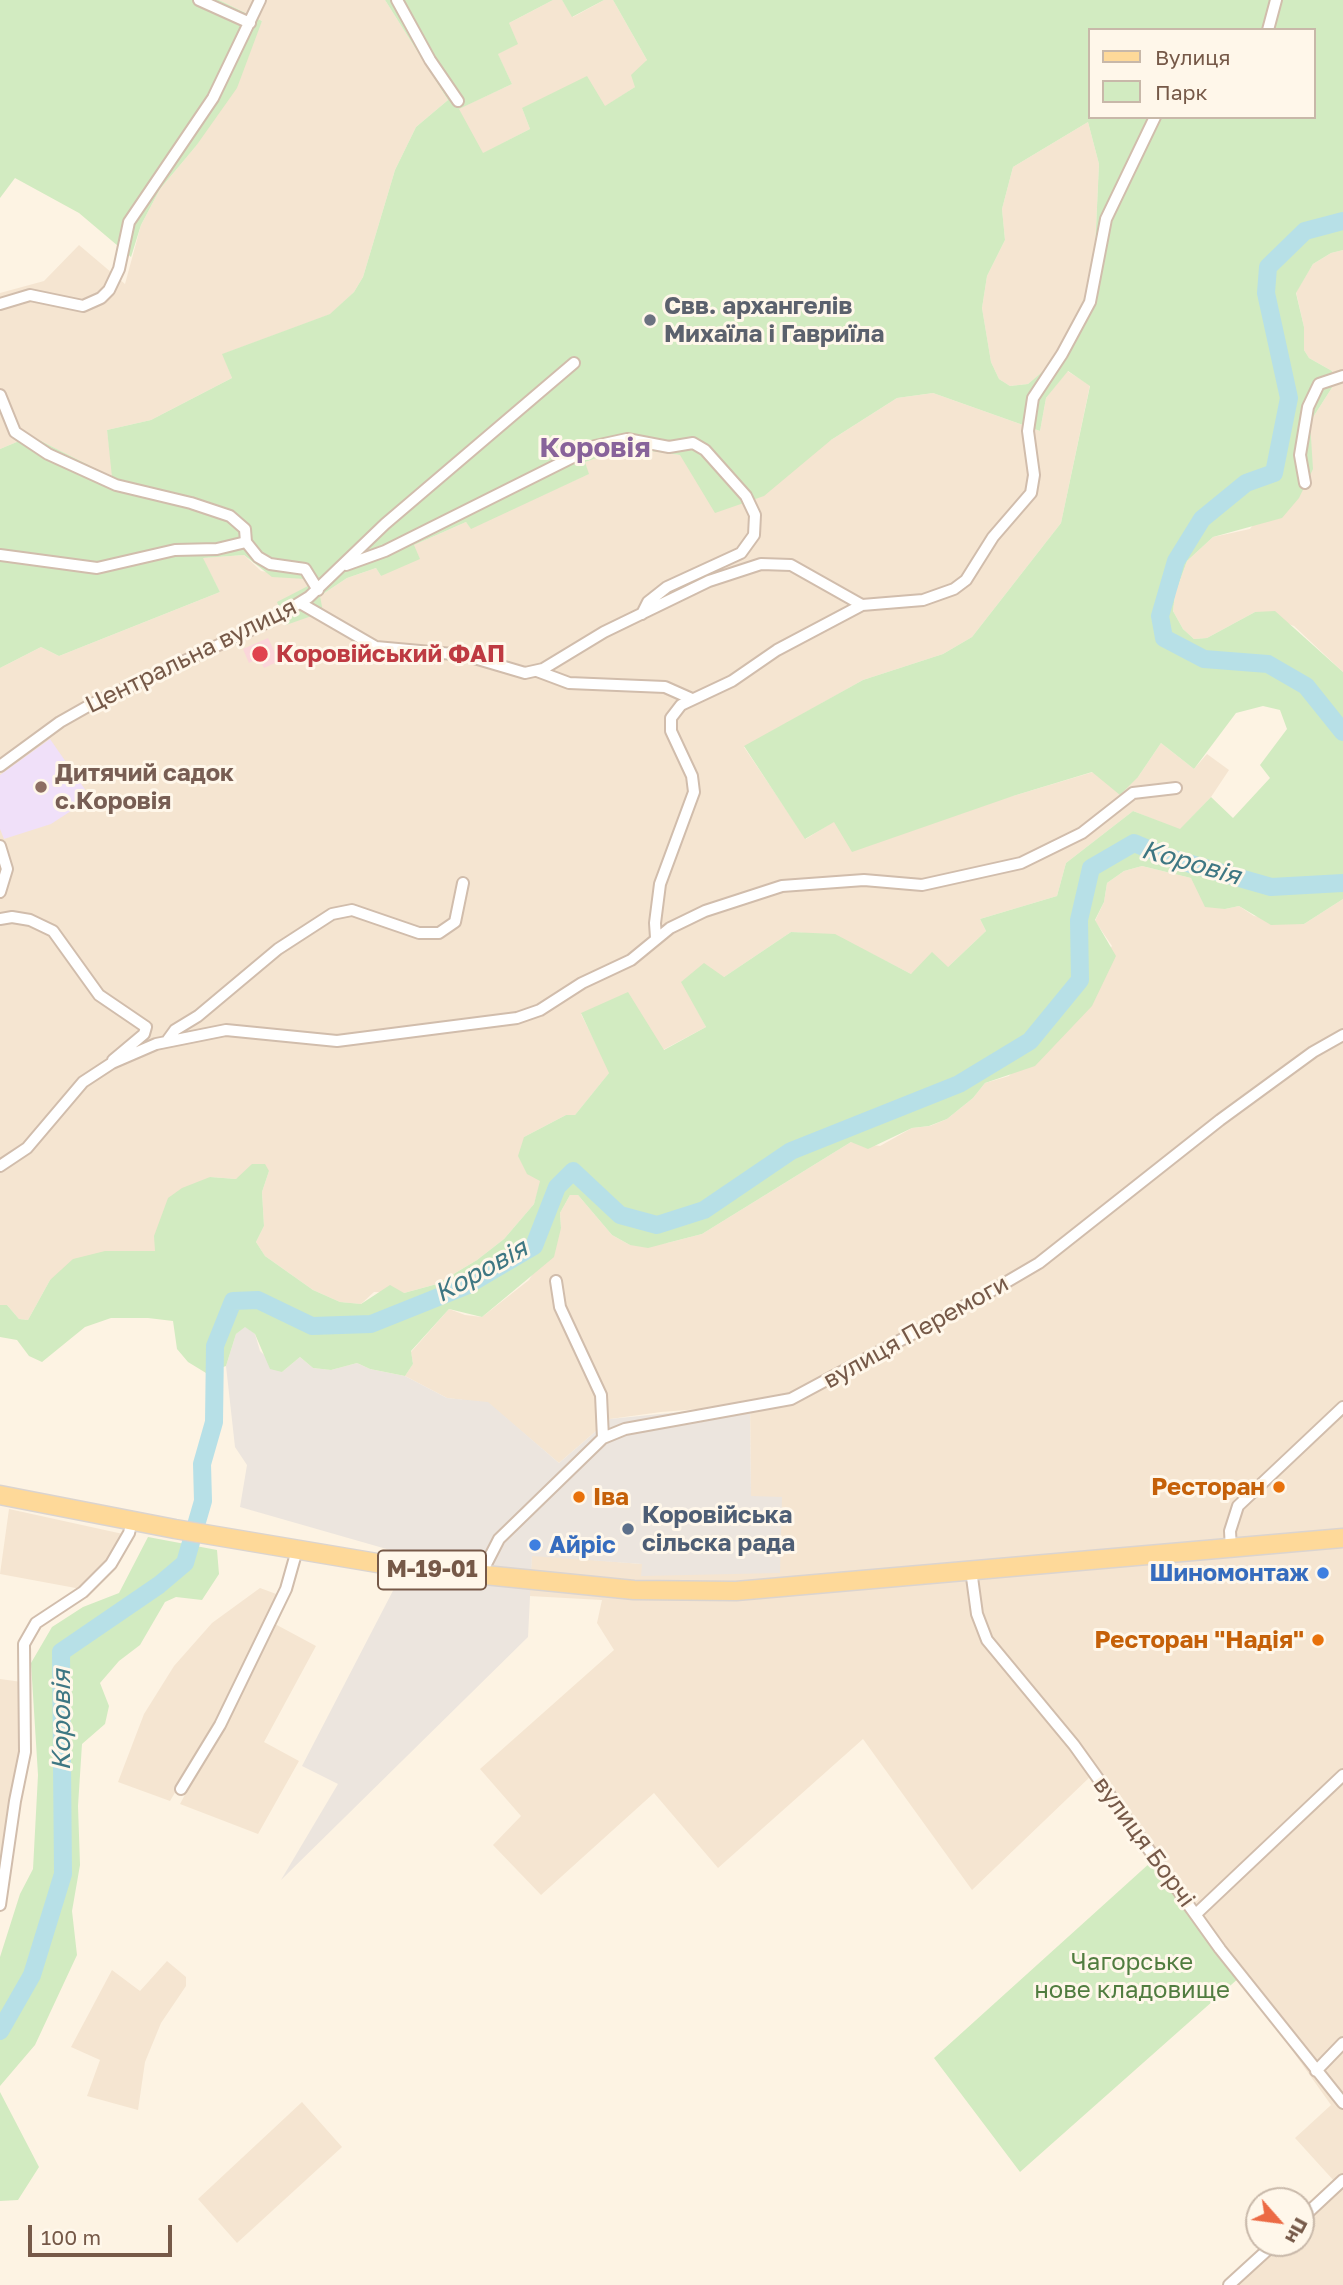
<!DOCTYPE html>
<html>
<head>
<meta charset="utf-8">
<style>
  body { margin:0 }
  #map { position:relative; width:1343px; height:2285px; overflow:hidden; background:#fdf3e3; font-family:"Golos Text",sans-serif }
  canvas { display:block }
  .legend { position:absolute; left:1088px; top:28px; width:228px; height:91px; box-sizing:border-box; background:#fff7ea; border:2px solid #c8b8a9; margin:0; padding:9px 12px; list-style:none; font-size:21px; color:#765948 }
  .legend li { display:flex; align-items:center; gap:14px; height:35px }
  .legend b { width:35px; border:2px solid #c8b8a9 }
  .north { position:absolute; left:1245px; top:2187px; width:70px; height:70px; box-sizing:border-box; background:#fff7ea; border:2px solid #c8b8a9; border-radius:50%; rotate:118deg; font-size:19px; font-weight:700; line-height:28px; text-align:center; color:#765948 }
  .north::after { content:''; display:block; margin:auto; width:24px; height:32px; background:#ec6a44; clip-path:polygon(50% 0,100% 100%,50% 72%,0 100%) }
  .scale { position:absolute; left:28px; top:2225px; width:144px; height:32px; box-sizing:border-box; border:4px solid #765948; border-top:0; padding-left:9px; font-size:21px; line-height:24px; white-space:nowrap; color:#765948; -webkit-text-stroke:5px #fff7ea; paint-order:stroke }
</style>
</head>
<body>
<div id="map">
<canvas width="1343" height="2285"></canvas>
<ul class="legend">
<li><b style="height:9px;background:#fed999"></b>Вулиця</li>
<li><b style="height:19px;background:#d2ebc1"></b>Парк</li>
</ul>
<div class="north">Пн</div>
<div class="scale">100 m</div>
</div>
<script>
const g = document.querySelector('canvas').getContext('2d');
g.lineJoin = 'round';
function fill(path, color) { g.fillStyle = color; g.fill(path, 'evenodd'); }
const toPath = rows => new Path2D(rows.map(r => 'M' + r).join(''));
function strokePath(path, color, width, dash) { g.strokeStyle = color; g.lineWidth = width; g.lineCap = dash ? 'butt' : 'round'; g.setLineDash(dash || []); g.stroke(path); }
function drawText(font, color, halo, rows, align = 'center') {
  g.font = font + ' "Golos Text",sans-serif'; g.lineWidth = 6; g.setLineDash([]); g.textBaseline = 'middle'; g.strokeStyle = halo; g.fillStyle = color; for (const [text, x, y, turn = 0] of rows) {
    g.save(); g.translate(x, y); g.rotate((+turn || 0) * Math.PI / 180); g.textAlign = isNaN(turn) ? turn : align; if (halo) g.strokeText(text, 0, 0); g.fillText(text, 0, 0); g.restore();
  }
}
const residential = toPath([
  [219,0,385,0,448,100,416,127,395,170,363,277,354,292,331,314,223,354,232,378,151,420,107,430,113,478,31,436,0,449,0,293,44,281,79,245,125,284,141,225,160,189,196,146,262,21],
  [553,0,562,0,573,17,604,0,613,0,647,60,635,87,605,107,522,108,530,129,482,154,458,109,512,84,497,53,509,23],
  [1088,122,1099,164,1094,272,1075,322,1055,362,1028,384,1010,386,999,379,991,362,982,308,987,276,1005,240,1002,209,1013,167],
  [1343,250,1343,672,1294,626,1255,612,1207,638,1194,639,1183,629,1173,611,1175,594,1187,561,1213,537,1250,529,1311,442,1310,422,1333,386,1332,371,1309,358,1304,350,1304,327,1296,292,1313,264,1331,253],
  [1067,371,1090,385,1061,523,972,637,943,654,863,680,744,747,806,839,834,821,1013,796,1093,772,1138,777,1161,743,1194,769,1207,754,1229,770,1211,797,1180,830,1133,811,1066,863,1057,896,980,919,986,931,948,967,911,974,835,935,791,932,724,977,682,981,706,1027,663,1050,581,1014,610,1072,575,1115,566,1115,524,1137,541,1181,534,1204,504,1239,477,1260,437,1284,404,1293,374,1292,361,1304,340,1302,313,1290,265,1256,256,1242,264,1226,262,1192,269,1171,236,1179,210,1177,155,1251,134,1252,50,1280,28,1320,19,1319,7,1305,0,1305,0,668,41,647,59,656,220,592,202,558,244,555,261,571,306,579,308,586,320,596,347,578,376,568,381,576,414,545,466,522,471,528,588,474,585,462,628,448,680,455,831,440,897,398,933,393,1040,431,1046,398],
  [1142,866,1191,878,1225,909,1239,906,1254,916,1304,924,1343,899,1343,2285,1225,2285,1270,2243,1301,2243,1301,2214,1335,2182,1295,2138,1331,2105,1240,1977,1151,1862,1092,1775,972,1890,863,1739,718,1868,654,1793,541,1895,493,1845,521,1816,480,1769,614,1650,597,1623,602,1600,529,1596,532,1555,642,1564,642,1575,751,1496,750,1405,661,1412,610,1419,559,1463,488,1403,447,1398,405,1376,413,1364,411,1352,449,1309,465,1315,482,1317,529,1280,561,1228,560,1213,570,1195,578,1195,612,1235,630,1245,667,1243,702,1234,851,1142,880,1146,912,1128,930,1126,947,1119,973,1098,985,1083,1009,1076,1112,946,1095,921,1104,902,1107,883,1124,871],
  [9,1509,123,1534,105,1565,81,1589,0,1574],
  [260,1588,279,1595,216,1723,170,1801,118,1782,144,1714,174,1666,212,1623],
  [275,1624,316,1646,264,1742,299,1761,258,1834,180,1804],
  [0,1679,22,1682,24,1725,0,1898],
  [167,1961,186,1977,186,1986,161,2023,145,2062,138,2110,87,2096,100,2060,71,2047,112,1970,140,1991],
  [302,2102,342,2147,237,2243,198,2199]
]);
const industrial = toPath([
  [245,1326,255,1334,260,1351,282,1372,300,1357,313,1368,331,1370,357,1363,370,1369,405,1376,447,1398,488,1402,559,1463,610,1419,750,1405,751,1496,782,1497,780,1573,641,1576,642,1564,532,1556,528,1637,281,1880,338,1784,302,1766,411,1556,240,1507,247,1465,235,1447,226,1366,236,1334]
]);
const education = toPath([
  [50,739,91,798,51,824,4,839,0,829,0,775]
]);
const medical = toPath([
  [268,638,279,661,264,668,259,658,249,663,243,649]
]);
const green = toPath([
  [0,0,219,0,262,21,237,88,196,146,160,189,141,225,131,257,79,213,15,178,0,198],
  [385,0,553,0,509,23,518,44,498,54,512,84,459,109,483,153,530,129,522,108,587,76,605,106,635,87,631,75,647,60,613,0,1343,0,1343,250,1331,253,1313,264,1296,293,1304,327,1304,350,1309,358,1332,371,1333,386,1310,422,1313,469,1299,498,1282,518,1213,537,1187,561,1175,594,1173,611,1183,629,1194,639,1207,638,1255,612,1275,611,1343,672,1343,899,1304,924,1271,925,1239,906,1225,909,1205,907,1191,878,1142,866,1124,871,1107,883,1104,902,1095,920,1116,956,1092,1006,1035,1066,985,1083,973,1098,947,1119,929,1126,912,1128,868,1149,851,1142,702,1234,667,1243,648,1248,630,1245,612,1235,578,1195,570,1195,560,1213,561,1228,554,1257,482,1317,449,1309,411,1351,413,1364,405,1376,370,1369,357,1363,331,1370,313,1368,300,1357,282,1372,270,1369,255,1334,245,1327,236,1334,226,1366,206,1373,188,1362,177,1349,173,1321,148,1318,111,1318,85,1327,42,1362,29,1356,17,1340,0,1337,0,1305,7,1305,19,1319,28,1320,50,1280,73,1259,105,1251,155,1251,154,1236,168,1198,182,1188,210,1177,236,1179,252,1164,265,1164,269,1171,262,1192,264,1226,256,1242,265,1256,313,1290,340,1302,361,1304,390,1285,404,1293,437,1284,477,1260,504,1239,534,1204,540,1181,527,1174,518,1156,524,1137,566,1115,575,1115,609,1073,581,1013,628,992,664,1050,706,1027,681,982,704,963,724,977,791,932,835,934,911,974,932,952,948,967,986,931,980,919,1057,896,1066,863,1133,811,1180,829,1211,797,1233,818,1270,778,1260,765,1287,729,1280,710,1263,706,1236,713,1194,769,1161,743,1138,777,1120,795,1092,772,1013,796,852,852,834,822,805,839,744,746,863,680,943,654,972,637,1061,523,1090,386,1068,371,1046,398,1040,431,933,393,897,398,831,440,764,496,715,513,680,455,628,448,585,462,589,474,471,529,466,522,414,545,420,559,381,576,376,568,347,578,320,596,323,612,286,625,277,602,308,586,306,579,272,577,244,555,203,558,220,592,59,656,41,647,0,668,0,449,31,436,112,477,107,430,151,420,232,378,222,354,330,314,354,292,363,277,395,170,416,127,448,100],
  [1089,30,1313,30,1313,117,1089,117],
  [1088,122,1099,164,1094,272,1075,322,1054,362,1028,384,1010,386,999,379,991,362,982,308,987,276,1005,240,1002,209,1013,167],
  [562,0,604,0,572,17],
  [148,1537,217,1550,219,1574,202,1600,176,1597,165,1602,140,1645,119,1661,100,1683,109,1706,105,1724,82,1744,78,1806,80,1865,72,1911,77,1955,35,2045,0,2086,0,1957,20,1894,33,1869,38,1775,31,1663,52,1627,83,1607,119,1593],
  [1151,1862,1240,1977,1020,2172,934,2058],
  [0,2092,39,2167,18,2200,0,2201]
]);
const river = toPath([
  [1343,221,1305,231,1268,267,1266,293,1289,398,1274,473,1246,483,1202,519,1176,561,1160,616,1164,638,1204,659,1268,664,1306,686,1343,732],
  [0,2031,32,1975,63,1874,61,1652,159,1585,185,1563,203,1501,202,1464,214,1422,215,1346,233,1301,258,1300,312,1326,371,1324,466,1286,534,1246,557,1187,573,1171,620,1215,657,1225,704,1210,791,1151,959,1084,1030,1041,1080,980,1079,920,1091,868,1134,843,1170,858,1271,887,1343,883]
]);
const minor = toPath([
  [199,0,250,23],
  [397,0,430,60,458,101],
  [1268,30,1276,0],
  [0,304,30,295,83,306,101,298,109,290,119,269,129,222,213,98,260,0],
  [0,395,15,432,48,454,116,485,191,503,230,516,245,529,246,542],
  [1305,483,1300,455,1308,407,1319,384,1343,376],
  [0,555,97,568,175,550,217,549,246,542,258,557,270,564,305,569,318,590],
  [346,565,385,551,595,446,627,439,669,447,693,443,705,450,746,496,755,515,754,535,741,553,667,587,648,602,642,614],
  [300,603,376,647,464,655,525,673,543,669,604,632,709,581,761,564,791,565,862,605],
  [537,671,569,683,665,687,692,699],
  [0,766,60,722,90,705,270,621,309,597,385,524,574,363],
  [0,846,7,869,0,892],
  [0,919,12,917,30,920,53,931,99,995,146,1027,144,1034,113,1060],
  [656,938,655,923,660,884,694,792,692,776,671,731,671,718,681,705,732,681,777,650,862,605,923,600,954,589,966,580,993,537,1031,493,1034,475,1028,431,1033,398,1062,354,1090,302,1106,219,1155,117],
  [167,1041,175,1030,198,1016,278,949,332,914,352,910,419,933,439,933,455,922,463,883],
  [0,1166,27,1148,83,1082,112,1063,156,1044,226,1030,337,1041,517,1018,540,1010,582,983,631,960,670,928,705,911,782,886,864,880,922,885,1021,863,1082,833,1133,793,1176,788],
  [556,1281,560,1307,601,1395,603,1438],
  [1231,1549,1230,1531,1238,1506,1343,1407],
  [971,1570,977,1614,987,1640,1074,1745,1220,1949,1343,2103],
  [480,1576,499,1539,603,1438,625,1429,791,1399,981,1297,1039,1263,1220,1120,1313,1052,1343,1035],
  [181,1789,220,1725,286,1589,297,1550],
  [0,1905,15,1801,25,1752,24,1644,36,1623,83,1592,111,1564,129,1533,132,1521],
  [1196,1914,1343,1775],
  [1316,2071,1343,2043],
  [1301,2219,1343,2180],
  [1229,2285,1275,2243]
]);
const primary = toPath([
  [0,1495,175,1529,395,1566,634,1590,736,1591,1343,1538]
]);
const markers = [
  [650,320,7,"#6b7280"],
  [260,654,9,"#e0444e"],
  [41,787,7,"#8d6e63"],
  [1279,1487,7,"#e8710a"],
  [579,1497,7,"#e8710a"],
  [628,1529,7,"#5c6f8a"],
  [535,1545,7,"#3f7fe0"],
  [1323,1573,7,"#3f7fe0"],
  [1318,1640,7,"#e8710a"]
];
const shields = [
  [432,1570,108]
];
const shieldNames = [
  ["М-19-01",432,1570]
];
const worshipNames = [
  ["Свв. архангелів",664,306],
  ["Михаїла і Гавриїла",664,334]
];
const healthNames = [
  ["Коровійський ФАП",276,654]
];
const streetNames = [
  ["Центральна вулиця",191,656,-26],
  ["вулиця Перемоги",916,1332,-29],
  ["вулиця Борчі",1144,1842,54]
];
const educationNames = [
  ["Дитячий садок",55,773],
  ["с.Коровія",55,801]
];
const foodNames = [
  ["Ресторан",1265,1487],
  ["Іва",593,1497,"left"],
  ["Ресторан \"Надія\"",1304,1640]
];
const serviceNames = [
  ["Коровійська",642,1515],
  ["сільска рада",642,1543]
];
const shopNames = [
  ["Айріс",549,1545],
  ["Шиномонтаж",1309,1573,"right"]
];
const parkNames = [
  ["Чагорське",1132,1962],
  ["нове кладовище",1132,1990]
];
const waterNames = [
  ["Коровія",1191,863,16],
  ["Коровія",481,1271,-29],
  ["Коровія",62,1720,-90]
];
const quarterNames = [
  ["Коровія",595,448]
];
fill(residential, '#f5e5d1');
fill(industrial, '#ece5de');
fill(education, '#f0e0f9');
fill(medical, '#fbd6da');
fill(green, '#d2ebc1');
strokePath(river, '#b7e0e7', 18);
strokePath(minor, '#d1bdac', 14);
strokePath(primary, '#dbd4cf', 21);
strokePath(minor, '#fff', 10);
strokePath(primary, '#fed999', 18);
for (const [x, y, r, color] of markers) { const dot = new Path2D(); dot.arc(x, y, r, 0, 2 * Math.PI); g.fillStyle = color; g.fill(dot); strokePath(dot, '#fff7ea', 2.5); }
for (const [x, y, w] of shields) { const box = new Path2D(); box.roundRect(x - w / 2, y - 19.5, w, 39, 5); g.fillStyle = '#fff7ea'; g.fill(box); strokePath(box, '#765948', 2); }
drawText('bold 23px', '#765948', null, shieldNames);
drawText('bold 24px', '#5b616d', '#fff7ea', worshipNames, 'left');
drawText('bold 24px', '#be3a42', '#fff7ea', healthNames, 'left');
drawText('24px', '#765948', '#fff7ea', streetNames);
drawText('bold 24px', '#785e54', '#fff7ea', educationNames, 'left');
drawText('bold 24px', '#c56008', '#fff7ea', foodNames, 'right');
drawText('bold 24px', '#4e5e75', '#fff7ea', serviceNames, 'left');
drawText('bold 24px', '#366cbe', '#fff7ea', shopNames, 'left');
drawText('24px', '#517d40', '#fff7ea', parkNames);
drawText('italic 26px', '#3e7783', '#fff7ea', waterNames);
drawText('bold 28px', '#88639a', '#fff7ea', quarterNames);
</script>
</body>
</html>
